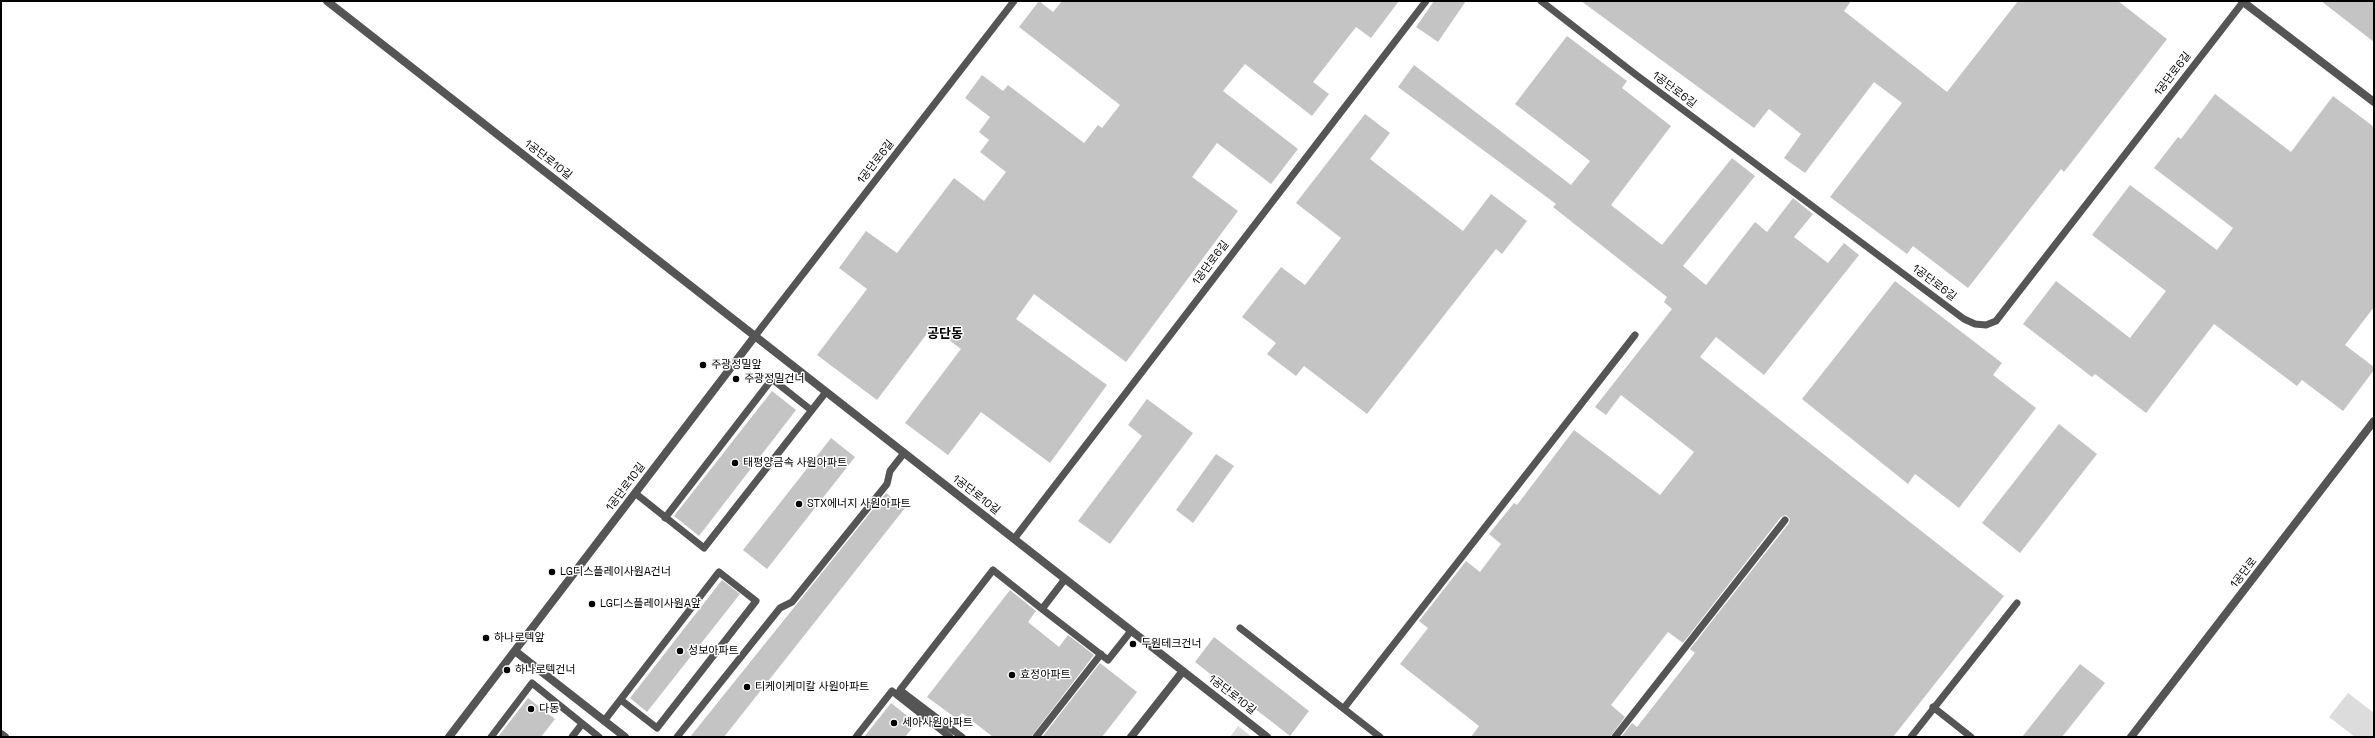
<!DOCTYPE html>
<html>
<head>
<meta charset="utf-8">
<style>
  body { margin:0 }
  #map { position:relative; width:2375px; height:738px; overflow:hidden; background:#fff; font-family:"Space Grotesk",sans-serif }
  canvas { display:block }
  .frame { position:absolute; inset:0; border:2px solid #000; pointer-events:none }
</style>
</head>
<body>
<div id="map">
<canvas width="2375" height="738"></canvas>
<div class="frame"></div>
</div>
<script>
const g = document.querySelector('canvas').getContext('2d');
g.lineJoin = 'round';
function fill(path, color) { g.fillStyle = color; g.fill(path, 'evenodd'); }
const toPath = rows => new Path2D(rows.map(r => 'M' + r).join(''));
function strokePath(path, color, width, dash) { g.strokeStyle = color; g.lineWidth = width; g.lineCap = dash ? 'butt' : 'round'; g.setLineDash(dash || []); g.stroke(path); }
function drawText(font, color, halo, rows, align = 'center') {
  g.font = font + ' "Space Grotesk","Noto Sans KR",sans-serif'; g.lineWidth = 3; g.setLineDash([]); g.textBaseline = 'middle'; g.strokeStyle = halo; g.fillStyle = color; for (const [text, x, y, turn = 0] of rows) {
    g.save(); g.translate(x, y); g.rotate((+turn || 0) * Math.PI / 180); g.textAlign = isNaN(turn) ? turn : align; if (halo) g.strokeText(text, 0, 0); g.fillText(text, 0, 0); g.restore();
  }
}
const green = toPath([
  [2348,693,2374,713,2374,737,2355,737,2329,717],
  [1238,726,1252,737,1230,737]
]);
const building = toPath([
  [1039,1,1053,12,1062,1,1399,1,1371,38,1356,27,1313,82,1329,94,1312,116,1245,64,1223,91,1298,149,1271,184,1217,143,1192,177,1238,211,1126,362,1034,294,1016,319,1107,385,1050,463,981,412,948,455,905,423,961,349,932,327,877,400,817,355,867,289,839,268,866,231,897,253,954,178,984,201,1006,172,980,152,989,140,979,132,990,117,965,98,982,75,1003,91,1008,85,1084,143,1098,125,1102,128,1120,105,1019,27],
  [1434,1,1466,1,1438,42,1416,27],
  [1581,1,1851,1,1844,11,1947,92,2018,1,2118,1,2167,39,2064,172,2061,169,1968,288,1913,246,1907,254,1830,197,1902,103,1874,82,1805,173,1784,158,1801,134,1769,109,1754,128],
  [2321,1,2374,1,2374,42],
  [1567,36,1627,81,1622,88,1671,126,1611,205,1662,245,1732,158,1755,176,1683,266,1706,285,1755,222,1767,232,1793,198,1813,214,1794,237,1828,263,1844,243,1859,255,1764,375,1716,337,1700,357,2004,596,1893,737,1621,737,1632,723,1637,727,1695,653,1690,649,1789,523,1790,519,1786,515,1781,517,1683,643,1668,632,1611,705,1625,717,1610,737,1471,737,1479,726,1400,664,1428,628,1419,621,1466,561,1480,572,1501,544,1489,534,1514,503,1517,505,1574,430,1660,495,1694,452,1621,395,1606,415,1595,407,1672,309,1664,302,1667,297,1553,207,1556,204,1398,87,1414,65,1571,185,1590,161,1515,104],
  [2215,94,2291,152,2333,96,2374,127,2374,307,2345,345,2374,367,2374,370,2343,411,2302,380,2297,386,2214,324,2146,413,2095,374,2092,377,2023,324,2056,281,2130,338,2166,291,2092,235,2130,185,2217,250,2233,228,2154,168,2178,137,2181,139],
  [1365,114,1390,133,1370,159,1463,231,1491,194,1527,221,1502,254,1496,249,1367,414,1304,366,1296,376,1267,354,1276,343,1242,317,1281,267,1305,285,1341,238,1296,203],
  [1895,281,2002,363,1993,375,2036,408,1959,508,1915,474,1908,484,1802,399],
  [772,391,796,410,699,536,674,516],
  [1147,399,1193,433,1110,544,1078,521,1142,436,1128,425],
  [2059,424,2097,454,2020,553,1982,523],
  [831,438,855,457,767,569,743,550],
  [1216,454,1234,466,1193,523,1176,510],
  [886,493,905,508,724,737,690,737],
  [722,580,740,594,647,712,630,698],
  [1010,590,1036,611,1028,622,1059,647,1068,635,1094,655,1031,737,993,737,962,713,957,719,927,697],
  [1214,637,1309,711,1290,736,1195,662],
  [1100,663,1137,692,1102,737,1042,737],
  [2080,664,2105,683,2062,737,2022,737],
  [528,698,555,719,541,737,498,737],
  [891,703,910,718,913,727,905,737,864,737]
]);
const service = toPath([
  [1541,1,1635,74,1964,319,1975,324,1986,325,1996,321,2243,2],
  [755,336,1014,1],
  [635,493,704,548,826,392],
  [665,518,772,379,811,410],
  [1014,539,1426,1],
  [1042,609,1108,660,1131,631],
  [1240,628,1380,737],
  [1933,707,1971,737],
  [1344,708,1635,335],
  [604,721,719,572,756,601,657,728,621,700],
  [491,737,532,683,599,737],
  [572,737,582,724],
  [677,737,780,608,792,602,887,484,890,471,904,453],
  [856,737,892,691,950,737],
  [962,737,900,690,993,570,1042,609,1065,579],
  [1036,737,1101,654],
  [1615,737,1785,520],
  [1911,737,2017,603]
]);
const minor = toPath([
  [327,1,1267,737],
  [515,651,625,737],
  [449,737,755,336],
  [1131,737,1183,671]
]);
const tertiary = toPath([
  [2242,1,2374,102],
  [1,734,5,737],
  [2131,737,2374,421]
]);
const markers = [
  [703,365,4,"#000"],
  [736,379,4,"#000"],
  [735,463,4,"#000"],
  [799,504,4,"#000"],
  [552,572,4,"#000"],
  [592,604,4,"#000"],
  [486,638,4,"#000"],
  [1133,644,4,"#000"],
  [680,651,4,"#000"],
  [507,670,4,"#000"],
  [1012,675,4,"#000"],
  [747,687,4,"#000"],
  [531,709,4,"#000"],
  [894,723,4,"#000"]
];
const streetNames = [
  ["1공단로6길",2173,74,-52],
  ["1공단로6길",1674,90,37],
  ["1공단로10길",548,160,38],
  ["1공단로6길",876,162,-52],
  ["1공단로6길",1211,263,-53],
  ["1공단로6길",1934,283,37],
  ["1공단로10길",626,487,-53],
  ["1공단로10길",976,495,38],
  ["1공단로",2244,573,-52],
  ["1공단로10길",1232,695,38]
];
const poiNames = [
  ["주광정밀앞",711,365],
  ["주광정밀건너",744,379],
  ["태평양금속 사원아파트",743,463],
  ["STX에너지 사원아파트",807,504],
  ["LG디스플레이사원A건너",560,572],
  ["LG디스플레이사원A앞",600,604],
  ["하나로텍앞",494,638],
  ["두원테크건너",1141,644],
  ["성보아파트",688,651],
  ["하나로텍건너",515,670],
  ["효정아파트",1020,675],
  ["티케이케미칼 사원아파트",755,687],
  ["다동",539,709],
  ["세아사원아파트",902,723]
];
const quarterNames = [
  ["공단동",945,334]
];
fill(green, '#dcdcdc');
fill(building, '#c4c4c4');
strokePath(service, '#555', 7);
strokePath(minor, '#555', 8);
strokePath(tertiary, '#555', 8);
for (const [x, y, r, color] of markers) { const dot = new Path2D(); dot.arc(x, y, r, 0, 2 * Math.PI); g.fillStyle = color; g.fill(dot); strokePath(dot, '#fff', 1.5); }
drawText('11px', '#000', '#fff', streetNames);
drawText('11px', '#000', '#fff', poiNames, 'left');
drawText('bold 13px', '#000', '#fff', quarterNames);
</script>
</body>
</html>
